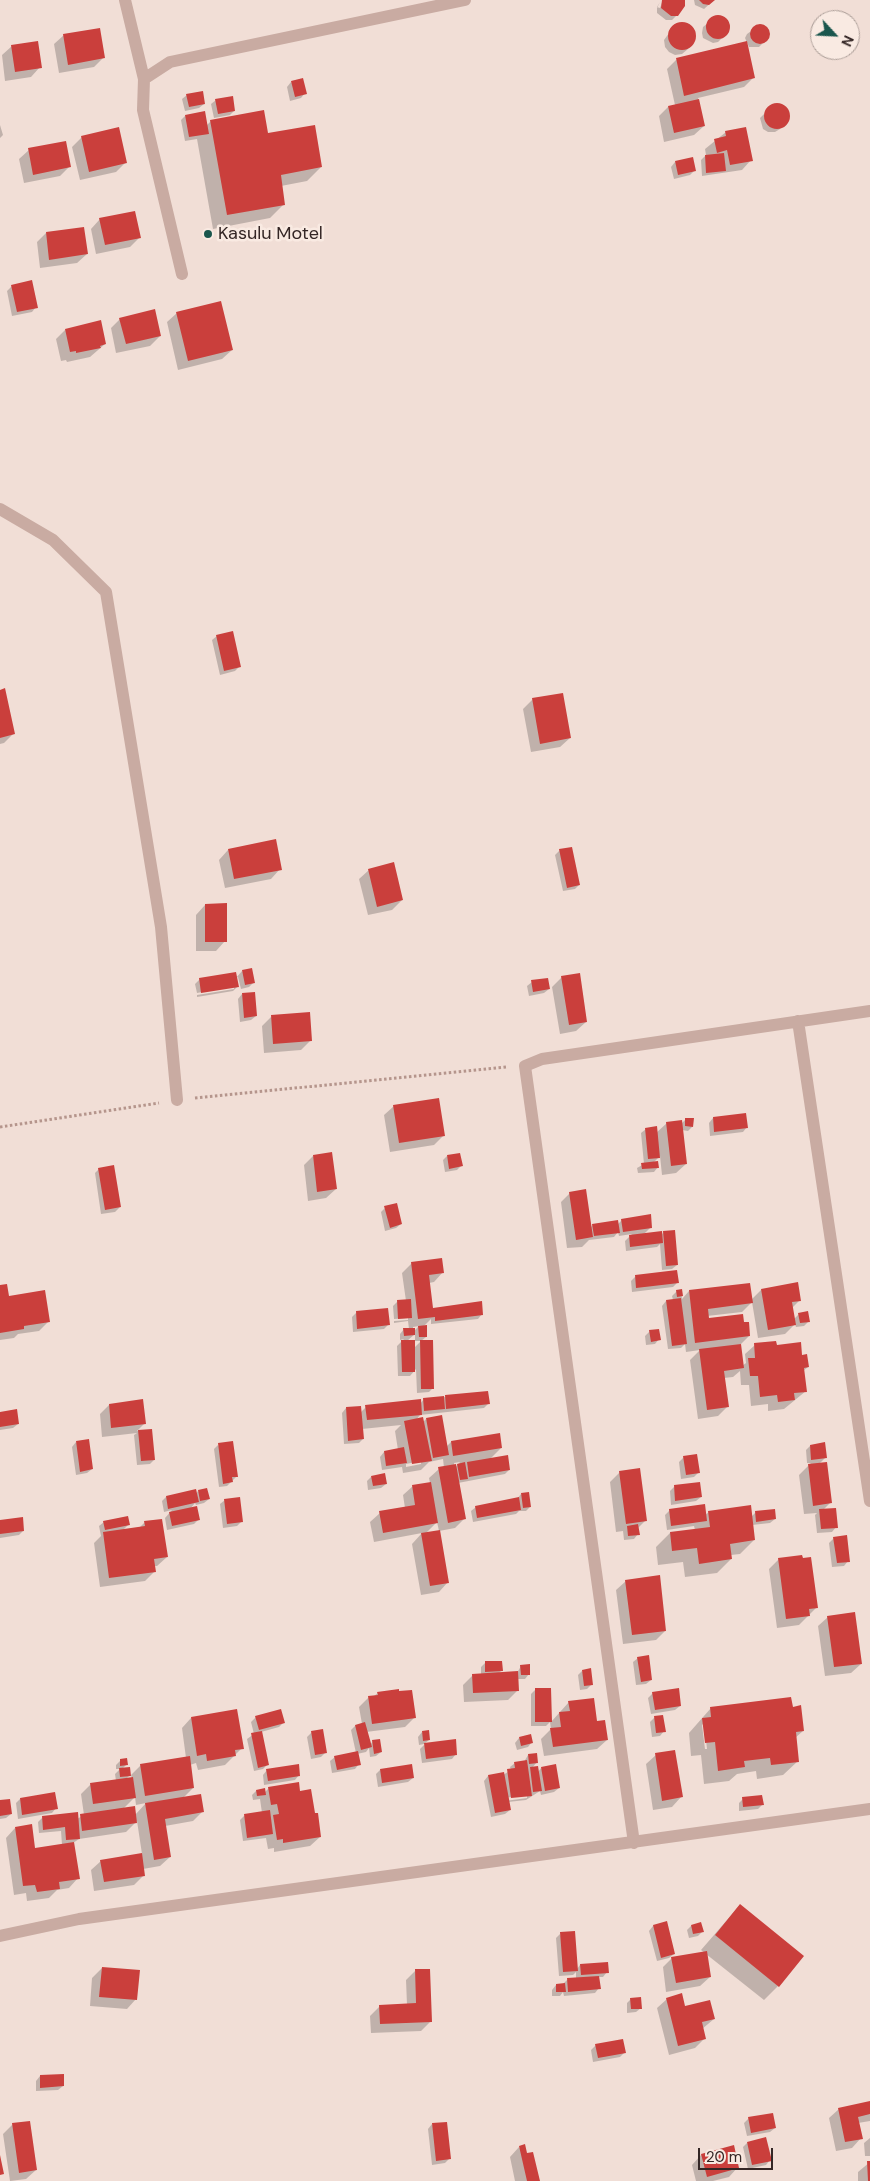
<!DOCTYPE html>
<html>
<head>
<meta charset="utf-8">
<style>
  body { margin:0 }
  #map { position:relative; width:870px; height:2181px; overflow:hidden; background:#f1ded6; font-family:"DM Sans",sans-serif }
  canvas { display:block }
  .north { position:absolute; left:810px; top:10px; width:50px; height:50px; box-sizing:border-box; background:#f9eae2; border:1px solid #aa9c96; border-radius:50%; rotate:115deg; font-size:14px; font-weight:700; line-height:20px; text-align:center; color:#342625 }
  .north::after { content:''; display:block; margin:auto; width:18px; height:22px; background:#1a564d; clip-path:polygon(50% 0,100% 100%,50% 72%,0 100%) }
  .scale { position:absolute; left:698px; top:2148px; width:75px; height:22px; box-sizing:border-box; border:2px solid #342625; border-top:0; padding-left:6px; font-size:15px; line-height:18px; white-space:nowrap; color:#342625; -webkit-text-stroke:4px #f9eae2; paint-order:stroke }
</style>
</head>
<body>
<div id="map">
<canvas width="870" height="2181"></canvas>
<div class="north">N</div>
<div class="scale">20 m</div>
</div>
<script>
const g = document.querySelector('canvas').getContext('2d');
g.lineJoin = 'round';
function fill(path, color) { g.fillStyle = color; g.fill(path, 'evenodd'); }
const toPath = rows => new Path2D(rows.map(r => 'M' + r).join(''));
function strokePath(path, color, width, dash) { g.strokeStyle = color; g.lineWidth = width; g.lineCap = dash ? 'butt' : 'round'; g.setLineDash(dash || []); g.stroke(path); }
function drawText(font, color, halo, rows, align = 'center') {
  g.font = font + ' "DM Sans",sans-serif'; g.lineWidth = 5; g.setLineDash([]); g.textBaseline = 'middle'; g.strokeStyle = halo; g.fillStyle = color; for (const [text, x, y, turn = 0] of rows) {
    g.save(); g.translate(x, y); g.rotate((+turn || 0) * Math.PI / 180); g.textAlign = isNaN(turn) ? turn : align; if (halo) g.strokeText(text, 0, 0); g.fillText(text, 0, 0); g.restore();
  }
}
const shadow = toPath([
  [663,0,684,0,677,15,672,20,666,20,657,13,657,8,660,2,657,7,660,8],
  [694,0,714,0,704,9,695,5],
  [718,17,727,22,729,27,723,37,718,42,713,43,703,38,702,33,703,27,708,23,713,18],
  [684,23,690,25,694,31,695,37,688,49,682,54,675,55,669,52,665,47,664,40,672,29,677,24],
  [761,24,765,26,769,34,767,39,759,47,749,47,745,38,747,34],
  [64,35,103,58,94,67,59,73,54,44],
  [746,42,754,77,744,87,698,98,704,126,694,135,664,142,659,116,668,107,675,105,667,69,676,60],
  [12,46,40,67,31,77,5,81,2,55],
  [291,82,305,93,301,98,290,101,287,87],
  [187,95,204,104,199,108,185,111,182,99],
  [216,100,234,111,230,115,214,118,211,104],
  [774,104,780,104,785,108,788,113,788,119,780,129,775,132,768,132,763,129,760,118],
  [185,116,206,126,211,121,267,135,321,167,307,181,281,186,284,204,270,218,213,229,197,139,185,141,181,120],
  [0,125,3,135,0,138],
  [726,132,751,160,742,170,702,176,701,160,706,155,705,149],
  [82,137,126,162,116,172,80,180,72,147],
  [29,150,70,166,60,176,24,183,19,159],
  [675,162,695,170,690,175,674,179,671,167],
  [100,219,140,237,130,247,96,254,91,229],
  [46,233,87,254,77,263,40,268,37,242],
  [12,286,36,307,32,312,12,316,7,291],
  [177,313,232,350,222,359,178,370,167,322],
  [120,319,160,336,150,346,116,353,111,328],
  [65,330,105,344,90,357,67,362,66,360,61,361,56,339],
  [217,636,239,667,235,671,220,675,212,640],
  [0,691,14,733,4,743,0,744],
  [533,699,570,738,560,747,531,752,523,709],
  [228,850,280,869,271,879,225,888,219,860],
  [560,850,579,885,575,889,563,891,555,855],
  [369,870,402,900,392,910,368,915,359,879],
  [205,905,225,941,216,951,196,951,196,915],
  [242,971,254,982,249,987,241,989,238,977,236,978,238,986,233,991,197,997,197,995,234,989,234,986,197,993,195,984,200,979,236,978],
  [562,977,586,1022,576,1031,560,1034,552,987],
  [532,982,549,989,544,993,529,996,527,986],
  [242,994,256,1016,251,1020,240,1022,238,999],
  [271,1017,311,1040,301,1050,264,1053,262,1026],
  [394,1106,443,1136,434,1145,390,1152,384,1115],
  [713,1118,747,1127,743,1132,710,1136,709,1123],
  [686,1119,692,1127,688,1131,682,1130,686,1164,676,1173,662,1175,660,1156,653,1163,658,1167,654,1172,638,1173,637,1168,644,1164,641,1133,646,1129,656,1133,667,1123,681,1124],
  [313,1156,336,1189,326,1198,308,1201,304,1165],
  [447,1156,461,1166,457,1170,445,1172,443,1160],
  [99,1169,120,1207,115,1212,101,1214,95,1173],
  [570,1193,590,1228,593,1225,617,1225,622,1220,651,1227,644,1234,661,1235,664,1232,677,1265,672,1269,662,1270,660,1244,657,1247,626,1251,625,1241,632,1234,619,1236,618,1232,614,1237,589,1240,582,1247,567,1248,561,1202],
  [385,1208,401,1224,396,1228,385,1231,381,1212],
  [412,1263,443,1272,434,1282,429,1283,432,1311,482,1314,478,1319,431,1324,431,1319,423,1327,426,1337,421,1341,433,1388,429,1392,417,1393,416,1369,410,1376,398,1376,397,1346,404,1339,400,1340,400,1334,404,1329,409,1329,408,1321,394,1323,394,1321,408,1320,408,1318,394,1319,393,1306,397,1302,406,1301,402,1273],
  [419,1326,413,1332,413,1327],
  [415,1334,415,1341,421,1341,414,1348,407,1341],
  [635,1277,678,1282,673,1287,632,1292,631,1281],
  [0,1286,8,1297,48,1322,39,1331,18,1334,14,1338,0,1340],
  [761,1290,800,1300,792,1308,794,1319,799,1314,809,1321,804,1326,796,1327,795,1324,785,1334,758,1338,752,1302,742,1312,707,1316,708,1320,749,1336,740,1345,742,1366,746,1363,745,1354,755,1345,776,1346,801,1356,808,1367,803,1371,806,1391,784,1409,768,1411,768,1404,751,1406,749,1385,741,1385,740,1371,733,1377,724,1378,727,1407,718,1416,698,1419,690,1360,700,1350,686,1352,685,1344,681,1348,668,1349,662,1306,666,1301,673,1300,672,1296,677,1291,681,1291,682,1299,689,1291,751,1300],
  [356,1313,388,1325,384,1329,353,1332,352,1317],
  [650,1331,659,1339,655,1344,646,1345,645,1336],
  [487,1393,488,1404,484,1408,420,1415,416,1420,423,1422,426,1419,446,1447,451,1442,499,1435,501,1448,490,1459,509,1470,505,1474,458,1483,464,1519,455,1528,439,1531,448,1582,439,1592,421,1595,412,1544,422,1533,374,1542,370,1522,380,1513,405,1508,403,1495,413,1486,430,1483,429,1478,439,1469,444,1468,443,1459,429,1462,421,1470,403,1473,402,1467,382,1470,380,1457,384,1452,398,1450,395,1431,401,1425,362,1429,363,1439,359,1443,344,1444,342,1413,346,1408,361,1412,366,1407,420,1404,424,1399],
  [421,1461,421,1464,406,1467,406,1464],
  [460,1462,455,1468,454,1463],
  [437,1522,439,1531,426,1533],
  [109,1405,145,1423,137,1431,151,1430,154,1460,150,1464,137,1465,134,1435,137,1433,102,1437,100,1414],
  [0,1413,18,1424,13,1428,0,1430],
  [76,1442,92,1469,87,1473,76,1475,72,1447],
  [218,1445,237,1476,227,1486,219,1487,214,1449],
  [810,1446,826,1457,819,1464,830,1503,823,1510,836,1527,832,1532,817,1533,815,1515,817,1513,804,1514,799,1475,811,1463,807,1463,806,1450],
  [684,1457,698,1473,694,1477,681,1479,679,1462],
  [620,1472,646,1520,638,1528,638,1534,634,1539,624,1540,623,1531,616,1532,610,1482],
  [371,1477,386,1484,381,1488,368,1490,367,1481],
  [674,1487,701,1497,696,1501,671,1505,670,1491],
  [198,1491,209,1499,204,1503,196,1505,195,1503,190,1509,199,1519,194,1524,167,1530,165,1518,172,1510,164,1512,162,1501,166,1497,196,1494],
  [521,1494,530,1507,526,1511,519,1511,516,1514,473,1522,471,1511,476,1507,517,1499],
  [225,1500,242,1521,237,1526,223,1528,220,1504],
  [670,1510,705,1515,709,1512,751,1517,756,1512,775,1519,770,1523,752,1525,754,1540,740,1554,731,1555,731,1559,717,1573,685,1577,683,1562,658,1565,656,1547,670,1533,695,1530,694,1526,667,1530,665,1515],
  [0,1522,23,1531,19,1535,0,1538],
  [104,1522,128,1525,123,1530,139,1528,145,1522,167,1557,157,1566,154,1566,155,1571,145,1581,100,1587,94,1543,101,1536,99,1526],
  [834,1538,848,1561,844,1566,832,1567,829,1543],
  [779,1559,816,1608,799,1625,777,1628,769,1569],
  [626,1581,665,1631,656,1640,623,1644,616,1590],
  [828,1617,861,1664,851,1673,825,1676,818,1626],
  [638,1658,651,1680,646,1684,636,1685,633,1662],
  [486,1662,501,1671,498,1674,517,1673,521,1666,529,1674,525,1679,517,1679,518,1690,508,1700,464,1702,463,1685,473,1675,481,1675,481,1667],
  [582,1671,592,1684,587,1689,580,1690,578,1675],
  [535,1690,551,1722,569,1702,596,1722,607,1740,597,1749,544,1756,541,1739,551,1729,550,1722,546,1726,531,1726,531,1694],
  [378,1693,415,1717,405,1727,366,1732,370,1745,373,1741,381,1752,376,1756,370,1757,369,1748,366,1752,357,1754,359,1764,355,1769,332,1773,330,1761,335,1757,356,1753,351,1730,355,1726,362,1724,359,1707,369,1697,374,1696],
  [653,1693,680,1706,675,1710,651,1714,648,1698],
  [711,1708,792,1708,803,1731,795,1738,798,1761,783,1775,757,1779,756,1771,737,1774,729,1781,704,1784,701,1755,691,1756,689,1733],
  [704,1723,707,1749,705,1749,702,1725],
  [236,1711,242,1748,225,1765,198,1770,196,1763,190,1765,193,1788,183,1798,202,1812,193,1821,165,1826,170,1857,160,1866,143,1869,144,1875,134,1885,94,1891,91,1870,101,1861,142,1854,137,1821,126,1832,79,1839,73,1843,78,1878,69,1888,57,1890,49,1898,27,1901,26,1893,14,1895,6,1838,15,1828,34,1850,62,1845,61,1831,39,1833,38,1822,43,1817,77,1819,84,1815,81,1794,91,1784,116,1781,115,1774,120,1769,116,1769,116,1765,120,1761,127,1764,122,1769,130,1775,125,1780,132,1779,131,1775,141,1765,186,1758,182,1728,191,1718],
  [135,1797,136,1805,146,1803,135,1815,123,1809],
  [662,1716,664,1731,660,1736,652,1737,650,1722,654,1718],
  [256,1717,284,1722,279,1727,261,1732,267,1765,263,1769,254,1771,247,1739,254,1734,251,1722],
  [312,1732,325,1753,321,1757,311,1759,307,1737],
  [422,1732,429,1740,424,1744,419,1745,418,1737],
  [519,1738,532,1742,528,1747,517,1750,515,1743],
  [424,1745,456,1754,452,1759,422,1763,420,1749],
  [528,1755,537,1762,532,1768,538,1772,541,1768,559,1788,554,1792,541,1795,540,1791,526,1800,508,1802,510,1810,505,1814,491,1817,484,1781,488,1776,503,1775,511,1770,510,1767,515,1763,524,1762],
  [527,1795,527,1798,505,1801,504,1798],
  [656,1755,681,1797,672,1807,653,1810,646,1764],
  [267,1770,299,1775,295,1780,264,1785,263,1775],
  [380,1770,413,1778,408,1782,378,1787,376,1774],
  [269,1788,320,1837,310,1846,274,1852,274,1848,268,1849,266,1838,243,1841,240,1820,244,1816,262,1813,260,1799,253,1800,252,1795,256,1791,265,1792],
  [20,1799,56,1808,52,1813,18,1819,16,1803],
  [743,1799,763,1804,758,1809,739,1811,739,1803],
  [0,1802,11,1814,6,1818,0,1819],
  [740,1905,778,1986,764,2000,706,1954,710,1977,700,1986,666,1992,663,1967,672,1958,705,1953,701,1950],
  [666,1923,674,1954,669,1958,657,1961,649,1931,653,1926],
  [700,1924,702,1932,698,1936,689,1938,687,1930,691,1926],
  [560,1934,577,1969,580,1965,607,1972,603,1977,598,1977,599,1988,595,1993,564,1996,563,1992,560,1996,552,1996,552,1990,556,1985,563,1984,567,1980,576,1979,576,1972,573,1975,559,1976,556,1938],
  [102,1968,136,1999,127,2009,90,2006,92,1978],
  [415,1971,431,2021,421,2031,371,2033,370,2016,380,2006,407,2005,406,1980],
  [631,1999,641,2008,636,2012,627,2013,627,2003],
  [667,1999,714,2019,702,2029,705,2038,695,2048,669,2055,657,2008],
  [596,2045,624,2053,620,2057,593,2062,591,2050],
  [40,2076,63,2086,58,2090,36,2091,36,2081],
  [870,2102,870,2121,858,2123,861,2138,852,2148,836,2151,829,2118,839,2109],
  [749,2118,775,2128,770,2132,747,2136,744,2123],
  [13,2124,36,2170,26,2179,10,2181,3,2134],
  [432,2124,449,2159,445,2163,432,2165,428,2129],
  [870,2138,870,2156,865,2156,864,2143],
  [747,2143,770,2160,766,2165,748,2169,743,2147],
  [733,2146,738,2167,729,2177,713,2181,696,2181,692,2165,701,2155],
  [519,2147,526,2155,539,2181,515,2181,510,2157],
  [870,2162,870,2181,858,2181,858,2172]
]);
const building = toPath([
  [662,0,685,0,685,6,678,16,671,16,661,8],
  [699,0,715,0,709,5,703,4],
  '706 27a12 12 0 1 1 24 0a12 12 0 1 1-24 0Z',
  '668 36a14 14 0 1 1 28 0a14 14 0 1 1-28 0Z',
  '750 34a10 10 0 1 1 20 0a10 10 0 1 1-20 0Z',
  [100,28,105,58,68,65,63,34],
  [38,41,42,68,15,72,11,45],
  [747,41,755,78,684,96,676,58],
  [303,78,307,94,295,97,291,81],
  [203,91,205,104,189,107,186,94],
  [233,96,235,111,218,114,215,99],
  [699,99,705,126,674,133,668,106],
  '764 116a13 13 0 1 1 26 0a13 13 0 1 1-26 0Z',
  [264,110,268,133,315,125,322,167,281,175,285,205,227,215,210,120],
  [205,111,209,134,189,137,185,115],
  [119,127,127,163,89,172,81,136],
  [746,127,753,161,730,165,727,150,717,153,714,139,726,136,725,131],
  [66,141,71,167,33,175,28,148],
  [724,153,726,171,706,173,705,155],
  [693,157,696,171,678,175,675,161],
  [135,211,141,238,105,245,99,218],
  [84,227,88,254,49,260,46,232],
  [32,280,38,308,17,312,11,285],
  [221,301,233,350,188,361,176,312],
  [155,309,161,336,126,344,119,318],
  [101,320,106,344,100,346,101,348,76,353,76,351,70,352,65,329],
  [233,631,241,667,224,671,216,635],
  [5,688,15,734,0,738,0,690],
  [563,693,571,738,540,744,532,698],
  [276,839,282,870,234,879,228,849],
  [572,847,580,885,567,888,559,849],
  [394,862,403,900,377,907,368,869],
  [227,903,227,942,205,942,205,904],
  [252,968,255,983,245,985,242,970],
  [236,972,239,987,201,993,199,978],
  [580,973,587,1022,569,1025,561,976],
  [548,978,550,989,533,992,531,980],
  [255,992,257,1016,244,1018,242,993],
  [310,1012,312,1041,273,1044,271,1015],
  [439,1098,445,1136,399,1143,393,1105],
  [746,1113,748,1128,714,1132,713,1117],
  [685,1118,694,1118,693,1127,685,1126],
  [682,1120,687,1164,671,1166,666,1122],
  [657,1126,660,1158,648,1159,645,1128],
  [332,1152,337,1189,317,1192,313,1155],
  [460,1153,463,1166,449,1169,447,1155],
  [658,1161,659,1168,642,1169,641,1163],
  [114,1165,121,1207,105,1210,98,1168],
  [586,1189,593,1237,576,1240,569,1192],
  [397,1203,402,1224,390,1228,384,1206],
  [651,1214,652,1228,623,1232,621,1219],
  [618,1220,620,1233,594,1236,592,1224],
  [675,1230,678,1265,666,1266,663,1231],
  [662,1231,663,1243,630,1247,629,1235],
  [442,1258,444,1273,429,1275,433,1308,482,1301,483,1315,435,1321,435,1317,418,1319,411,1262],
  [677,1270,679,1283,636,1288,635,1275],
  [798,1282,801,1301,792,1302,796,1325,768,1330,761,1289],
  [750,1283,753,1303,708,1309,709,1318,743,1314,744,1322,749,1322,750,1336,695,1343,689,1290],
  [7,1284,9,1296,45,1290,50,1322,24,1326,24,1329,0,1333,0,1285],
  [682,1289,683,1296,677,1297,676,1290],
  [681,1298,687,1344,672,1346,666,1300],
  [411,1299,412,1318,398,1319,397,1300],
  [388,1308,390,1325,357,1329,356,1311],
  [808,1311,810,1322,800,1323,798,1313],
  [427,1325,427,1337,419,1337,418,1326],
  [403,1328,415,1328,415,1335,404,1336],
  [659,1329,661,1340,651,1342,649,1330],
  [401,1340,415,1340,415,1372,402,1372],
  [420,1340,433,1340,434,1389,421,1389],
  [776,1341,777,1345,801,1342,802,1355,807,1354,809,1367,804,1368,807,1392,794,1393,795,1400,778,1402,777,1395,760,1397,758,1376,750,1376,748,1358,755,1358,754,1343],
  [741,1344,744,1368,724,1371,729,1407,707,1410,699,1349],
  [488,1391,490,1404,446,1409,445,1395],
  [444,1396,445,1409,424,1411,423,1398],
  [143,1399,146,1424,111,1428,109,1404],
  [421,1399,422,1415,367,1420,365,1405],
  [361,1406,364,1439,348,1441,346,1407],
  [17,1409,19,1424,0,1427,0,1412],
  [442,1415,449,1455,433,1458,426,1418],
  [423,1417,432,1461,412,1464,404,1421],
  [152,1429,155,1460,141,1461,138,1430],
  [500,1433,502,1448,453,1456,451,1441],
  [89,1439,93,1469,80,1472,76,1441],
  [233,1441,238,1477,232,1477,233,1482,223,1484,218,1443],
  [825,1442,827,1458,811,1460,810,1445],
  [404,1447,407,1463,386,1466,384,1451],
  [697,1454,700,1473,686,1475,683,1456],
  [508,1455,510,1470,469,1477,467,1462],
  [465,1462,468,1479,460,1480,457,1464],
  [827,1462,832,1503,813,1506,808,1464],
  [456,1464,466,1519,448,1523,438,1467],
  [640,1468,647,1521,626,1524,619,1471],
  [385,1473,387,1484,373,1486,371,1476],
  [431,1482,438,1523,383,1533,379,1511,415,1505,412,1485],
  [700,1482,702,1497,675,1501,674,1485],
  [207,1488,210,1499,200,1501,198,1490],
  [196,1489,199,1502,168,1509,166,1496],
  [529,1492,531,1507,523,1508,521,1493],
  [240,1497,243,1522,227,1524,224,1499],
  [519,1497,521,1510,477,1518,475,1506],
  [705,1504,707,1521,671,1526,669,1509],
  [751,1505,755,1540,730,1544,732,1559,699,1564,697,1548,672,1551,670,1532,710,1527,708,1511],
  [197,1506,200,1520,172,1526,169,1512],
  [836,1508,838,1528,821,1529,819,1509],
  [775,1509,776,1519,756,1522,755,1511],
  [128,1516,130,1525,105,1530,103,1521],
  [23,1517,24,1531,0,1534,0,1520],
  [162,1519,168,1557,154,1559,156,1572,109,1578,103,1532,145,1526,144,1521],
  [638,1524,640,1535,628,1536,627,1526],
  [440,1530,449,1583,430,1586,421,1533],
  [847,1535,850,1562,837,1563,833,1537],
  [802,1555,803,1558,811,1557,818,1608,809,1609,810,1616,786,1619,778,1558],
  [660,1575,666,1631,632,1635,625,1580],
  [855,1612,862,1664,834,1667,827,1616],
  [649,1655,652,1680,641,1682,637,1657],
  [485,1661,502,1661,503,1671,485,1672],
  [530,1664,530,1675,521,1675,520,1665],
  [591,1668,593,1685,584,1686,582,1670],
  [518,1671,519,1691,473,1693,472,1674],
  [535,1688,551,1688,552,1722,535,1722],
  [679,1688,681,1706,655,1710,652,1692],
  [399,1689,399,1691,412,1690,416,1718,372,1724,368,1696,378,1695,377,1692],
  [791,1697,793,1707,801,1705,804,1731,796,1732,799,1762,771,1765,770,1758,744,1761,745,1767,718,1771,715,1742,705,1743,702,1718,711,1717,710,1707],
  [594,1698,597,1721,605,1720,608,1740,553,1747,550,1728,561,1727,559,1712,570,1711,568,1701],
  [237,1709,244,1749,235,1750,236,1756,207,1761,206,1754,197,1756,191,1717],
  [281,1709,285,1723,259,1730,255,1716],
  [663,1715,666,1732,656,1733,654,1716],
  [365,1722,372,1747,361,1750,355,1725],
  [323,1729,327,1753,315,1755,311,1731],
  [429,1730,430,1740,423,1741,422,1731],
  [262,1731,269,1765,258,1768,251,1733],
  [531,1734,533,1743,521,1746,519,1737],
  [380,1739,382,1752,374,1754,372,1740],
  [456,1739,457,1755,426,1759,424,1743],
  [675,1750,683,1797,662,1801,655,1753],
  [358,1751,361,1765,337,1770,334,1756],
  [537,1753,538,1763,529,1764,528,1754],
  [190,1756,194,1788,145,1796,140,1764],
  [127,1758,128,1765,120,1766,120,1759],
  [527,1760,532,1796,511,1798,507,1769,515,1768,514,1762],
  [299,1764,300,1776,268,1781,266,1769],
  [412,1764,414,1778,382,1783,380,1769],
  [556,1764,560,1788,545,1791,541,1767],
  [538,1766,542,1791,533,1792,530,1767],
  [130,1767,131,1776,120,1777,119,1768],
  [504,1772,511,1810,495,1813,488,1775],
  [133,1777,136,1798,93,1804,90,1783],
  [299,1782,300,1791,311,1789,315,1813,318,1813,321,1837,283,1843,283,1839,277,1840,273,1815,279,1814,277,1804,271,1805,268,1787],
  [265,1788,266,1795,257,1796,256,1790],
  [55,1792,58,1809,22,1815,20,1798],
  [201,1794,204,1812,165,1819,171,1857,154,1860,145,1803],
  [762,1795,764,1805,743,1807,742,1797],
  [10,1799,12,1814,0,1816,0,1800],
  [135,1806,137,1823,82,1831,80,1814],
  [270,1810,273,1834,247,1838,244,1814],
  [78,1812,80,1839,66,1840,65,1827,43,1830,42,1816],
  [32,1824,35,1848,74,1842,80,1879,59,1882,60,1889,37,1892,35,1885,23,1886,15,1827],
  [142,1853,145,1876,104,1882,100,1860],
  [740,1904,804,1956,779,1987,715,1935],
  [667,1921,675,1954,661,1958,653,1925],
  [701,1922,704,1932,693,1934,691,1925],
  [575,1931,578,1971,563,1972,560,1932],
  [707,1951,711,1977,676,1983,671,1957],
  [608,1962,609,1973,581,1975,580,1964],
  [102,1967,140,1970,137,2000,99,1997],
  [415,1969,430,1969,432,2022,380,2024,379,2005,416,2003],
  [599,1976,601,1989,568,1992,567,1978],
  [565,1983,566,1992,556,1992,556,1984],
  [682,1993,685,2006,710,2000,715,2019,702,2022,706,2039,678,2046,666,1998],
  [641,1997,642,2009,631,2009,630,1998],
  [623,2039,626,2053,598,2058,595,2044],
  [64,2074,64,2086,40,2088,40,2075],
  [870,2101,870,2114,858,2117,863,2139,845,2142,838,2108],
  [773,2113,776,2128,751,2133,748,2117],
  [30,2121,37,2170,19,2173,12,2123],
  [447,2122,451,2159,436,2161,432,2123],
  [766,2137,772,2161,752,2165,747,2142],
  [525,2144,527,2153,533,2152,540,2181,527,2181,519,2146],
  [734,2145,739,2168,707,2177,701,2154],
  [0,2155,4,2174,0,2175],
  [867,2161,870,2161,870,2181,868,2181]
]);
const path = toPath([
  [195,1098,507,1067],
  [0,1127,159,1103]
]);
const minor = toPath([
  [125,0,144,79],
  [182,274,143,110,144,79,170,62,465,0],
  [0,509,53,540,106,592,161,927,177,1100],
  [798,1021,870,1501],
  [634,1843,525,1066,542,1059,870,1011],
  [0,1936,79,1919,870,1809]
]);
const markers = [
  [208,234,5,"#1a564d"]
];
const poiNames = [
  ["Kasulu Motel",218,234]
];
fill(shadow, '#0003');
fill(building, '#ca3f3c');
strokePath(path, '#b5958c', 3, [2.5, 2.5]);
strokePath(minor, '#c9aba2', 12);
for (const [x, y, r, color] of markers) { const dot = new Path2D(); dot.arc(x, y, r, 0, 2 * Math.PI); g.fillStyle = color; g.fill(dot); strokePath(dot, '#f9eae2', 2); }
drawText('18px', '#342625', '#f9eae2', poiNames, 'left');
</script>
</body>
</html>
